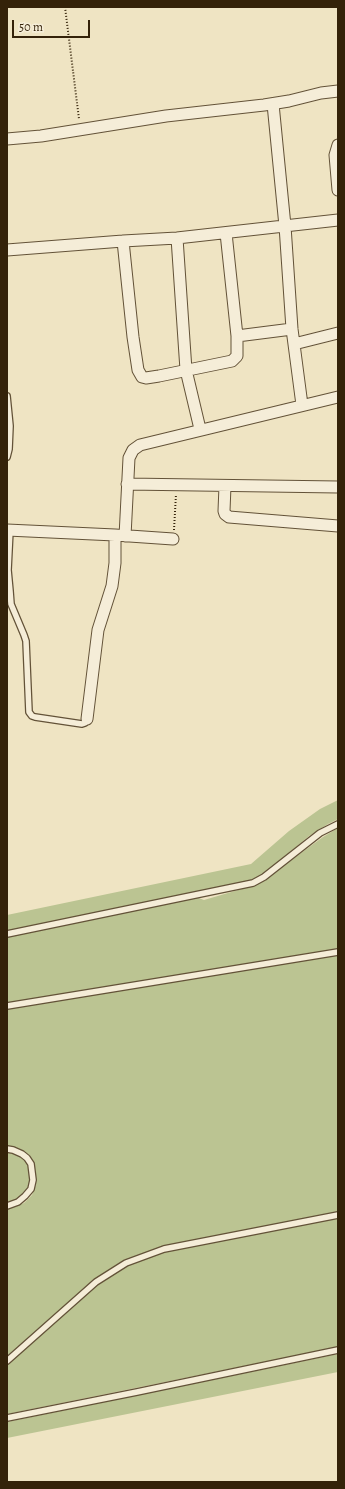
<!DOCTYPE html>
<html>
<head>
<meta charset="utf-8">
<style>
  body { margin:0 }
  #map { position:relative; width:345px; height:1489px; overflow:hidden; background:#efe4c3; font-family:Alegreya,serif }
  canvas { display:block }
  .frame { position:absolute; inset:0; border:8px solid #342209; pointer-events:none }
  .scale { position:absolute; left:12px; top:20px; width:78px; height:18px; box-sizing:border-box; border:2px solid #342209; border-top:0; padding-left:5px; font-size:12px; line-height:14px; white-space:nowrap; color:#342209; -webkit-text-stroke:3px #f5edd8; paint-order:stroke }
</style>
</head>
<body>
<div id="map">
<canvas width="345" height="1489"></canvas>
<div class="frame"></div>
<div class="scale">50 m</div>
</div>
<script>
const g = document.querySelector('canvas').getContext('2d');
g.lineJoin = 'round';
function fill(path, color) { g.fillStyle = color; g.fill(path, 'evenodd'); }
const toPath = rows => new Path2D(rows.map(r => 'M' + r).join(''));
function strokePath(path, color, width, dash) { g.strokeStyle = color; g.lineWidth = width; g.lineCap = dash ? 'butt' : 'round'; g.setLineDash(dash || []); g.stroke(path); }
const green = toPath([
  [338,800,338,819,328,824,309,836,269,870,252,880,244,883,7,931,7,915,251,864,289,831,320,809],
  [338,828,338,949,7,1004,7,936,196,897,204,900,245,888,264,880,323,837],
  [338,955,338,1212,164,1247,137,1256,85,1288,7,1358,7,1209,24,1203,32,1195,36,1184,36,1174,34,1164,29,1155,18,1148,7,1146,7,1009,200,976],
  [7,1152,13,1152,25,1160,30,1171,30,1179,28,1188,23,1195,16,1200,7,1202],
  [338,1218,338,1347,7,1414,7,1364,98,1284,119,1270,145,1258,165,1252],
  [338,1354,338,1372,7,1438,7,1422]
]);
const path = toPath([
  [65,7,79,119],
  [174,530,176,494]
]);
const lane = toPath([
  [7,396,10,426,9,449,7,457],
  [10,530,8,570,10,591,11,604,24,635,26,641,29,712,32,716,35,717,82,724,85,723,87,719],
  [7,934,253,883,264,877,320,833,338,824],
  [7,1006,338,952],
  [7,1149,13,1150,22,1154,27,1158,31,1164,33,1180,31,1189,25,1196,18,1202,7,1206],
  [7,1361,96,1282,126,1263,164,1249,338,1215],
  [7,1418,137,1392,338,1350]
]);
const street = toPath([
  [273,104,285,226,292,329,302,405],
  [7,139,41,136,166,116,264,105,289,101,321,93,338,91],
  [338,145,335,155,338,190],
  [226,233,237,336,237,356,232,361,159,376,146,378,142,377,138,370,133,337,123,241,177,238,338,220],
  [177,238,186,370,200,429],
  [7,250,123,241],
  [237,336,292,329],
  [294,344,338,333],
  [127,484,338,487],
  [225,486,224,511,225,514,229,517,338,526],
  [7,530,115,535,173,539],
  [125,536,129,458,133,450,140,445,338,397],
  [87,719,98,630,112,586,115,563,115,535]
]);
fill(green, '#bbc492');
strokePath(lane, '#635238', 8);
strokePath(street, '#635238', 13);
strokePath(path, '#342209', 2, [1, 2]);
strokePath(lane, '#f5edd8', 5.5);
strokePath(street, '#f5edd8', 11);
</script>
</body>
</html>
